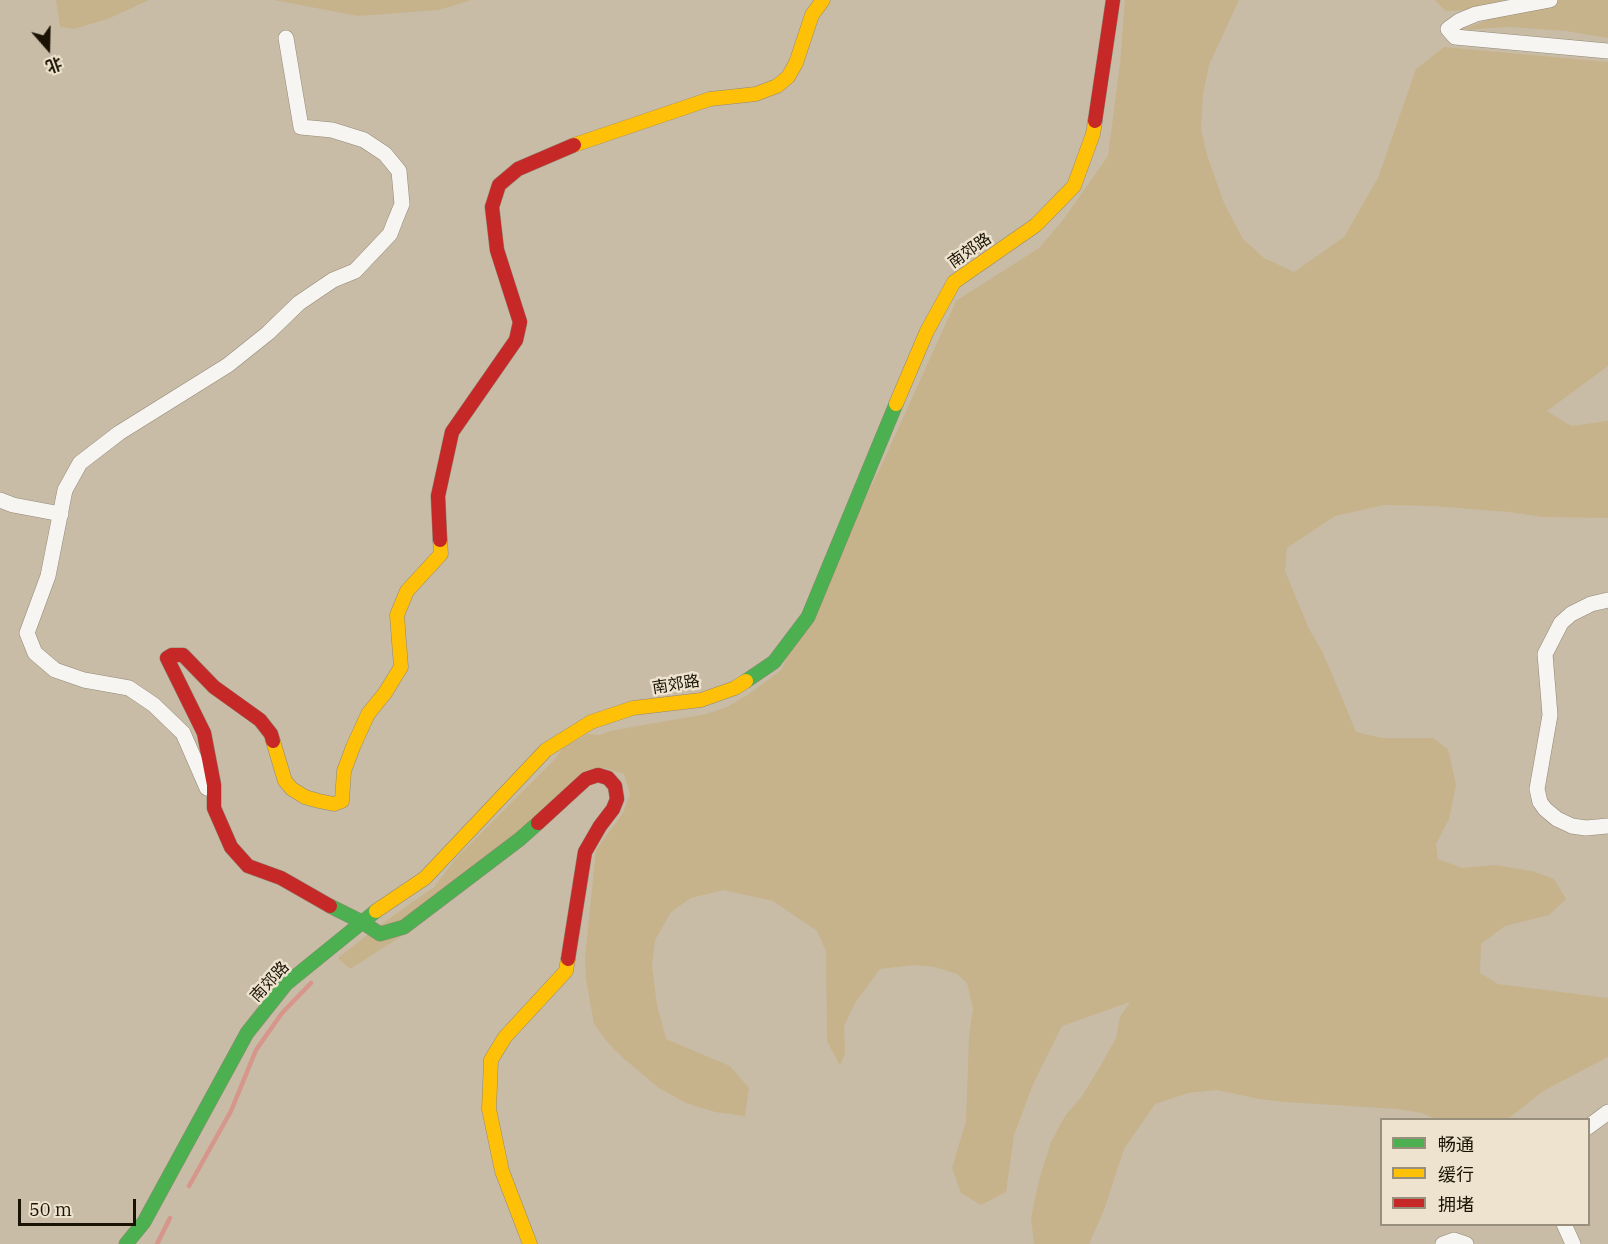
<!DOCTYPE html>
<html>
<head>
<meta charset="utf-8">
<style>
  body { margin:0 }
  #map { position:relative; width:1608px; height:1244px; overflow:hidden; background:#c8bca6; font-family:"IBM Plex Serif","Noto Sans SC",serif }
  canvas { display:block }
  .legend { position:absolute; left:1380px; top:1118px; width:210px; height:108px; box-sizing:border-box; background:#eee3ce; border:2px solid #998f7d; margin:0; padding:8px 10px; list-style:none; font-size:18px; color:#1a1203 }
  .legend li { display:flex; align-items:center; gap:12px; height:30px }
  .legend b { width:30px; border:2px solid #998f7d }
  .north { position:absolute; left:18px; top:18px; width:60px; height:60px; -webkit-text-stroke:4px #eee3ce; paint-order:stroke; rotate:160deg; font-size:16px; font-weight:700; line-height:24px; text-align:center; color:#1a1203 }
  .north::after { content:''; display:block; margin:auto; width:21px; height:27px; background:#1a1203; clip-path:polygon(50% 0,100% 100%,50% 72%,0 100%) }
  .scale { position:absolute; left:18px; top:1199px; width:118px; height:27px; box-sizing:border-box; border:3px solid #1a1203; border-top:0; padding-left:8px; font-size:18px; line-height:21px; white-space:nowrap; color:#1a1203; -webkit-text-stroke:4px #eee3ce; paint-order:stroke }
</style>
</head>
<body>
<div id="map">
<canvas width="1608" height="1244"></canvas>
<ul class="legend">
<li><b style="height:8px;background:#4caf50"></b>畅通</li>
<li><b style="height:8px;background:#ffc107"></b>缓行</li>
<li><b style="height:8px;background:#c62828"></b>拥堵</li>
</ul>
<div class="north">北</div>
<div class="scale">50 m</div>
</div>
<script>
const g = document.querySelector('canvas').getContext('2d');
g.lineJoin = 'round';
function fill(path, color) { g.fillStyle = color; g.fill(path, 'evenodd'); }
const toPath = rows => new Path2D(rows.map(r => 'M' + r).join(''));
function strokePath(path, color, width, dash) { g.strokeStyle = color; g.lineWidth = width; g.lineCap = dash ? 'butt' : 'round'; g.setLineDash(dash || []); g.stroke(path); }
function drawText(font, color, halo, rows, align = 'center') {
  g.font = font + ' "IBM Plex Serif","Noto Sans SC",serif'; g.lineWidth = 5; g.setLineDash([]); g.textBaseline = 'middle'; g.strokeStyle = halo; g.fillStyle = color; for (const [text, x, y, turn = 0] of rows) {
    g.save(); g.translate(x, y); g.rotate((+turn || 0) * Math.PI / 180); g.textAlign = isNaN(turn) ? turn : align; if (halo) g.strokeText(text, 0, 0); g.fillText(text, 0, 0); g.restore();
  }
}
const green = toPath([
  [56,0,149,0,110,18,74,29,60,27],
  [274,0,471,0,439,10,358,16],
  [1125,0,1239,0,1209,65,1203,94,1201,129,1207,155,1224,203,1243,239,1264,258,1294,272,1344,237,1378,178,1416,69,1444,47,1608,62,1608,366,1547,411,1571,426,1608,421,1608,518,1543,517,1509,512,1431,506,1384,505,1335,516,1287,548,1285,571,1309,629,1322,651,1340,693,1356,732,1382,738,1433,738,1448,749,1456,785,1449,819,1436,844,1438,859,1462,868,1496,865,1532,871,1554,879,1566,899,1549,915,1505,926,1481,944,1480,973,1498,984,1608,998,1608,1057,1543,1091,1508,1119,1435,1119,1422,1113,1397,1109,1285,1102,1259,1099,1217,1090,1188,1093,1155,1104,1124,1149,1104,1210,1089,1244,1034,1244,1031,1218,1039,1180,1051,1142,1065,1116,1082,1096,1101,1065,1116,1038,1120,1017,1130,1002,1062,1026,1034,1082,1014,1135,1006,1192,981,1205,961,1193,952,1168,966,1121,969,1037,973,1009,967,983,957,974,935,967,914,965,880,969,855,1003,844,1026,845,1053,840,1066,827,1041,826,951,817,931,773,901,723,890,691,898,671,912,655,940,652,966,657,1005,666,1039,730,1066,749,1088,745,1116,715,1112,686,1103,659,1088,623,1058,608,1043,594,1024,586,979,585,958,596,850,623,813,630,794,624,774,604,768,416,927,350,969,338,958,376,928,434,887,457,857,554,760,563,748,588,734,600,735,610,731,706,714,727,707,749,694,781,670,884,460,956,301,1039,248,1063,220,1108,156,1120,64],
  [1435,0,1505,0,1467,10,1445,11],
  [1540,0,1608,0,1608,38,1566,31,1509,27,1461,30]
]);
const stream = toPath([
  [189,1186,231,1111,256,1050,282,1013,311,983],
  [157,1244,170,1218]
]);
const street = toPath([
  [1550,0,1476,14,1459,21,1448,29,1455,37,1608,51],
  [0,500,13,505,61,514],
  [1608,600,1591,604,1571,614,1561,623,1545,654,1550,715,1537,789,1540,802,1545,809,1557,819,1572,826,1586,828,1608,826],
  [207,788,183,733,154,705,129,688,84,680,55,670,35,653,27,633,48,576,65,490,80,463,119,433,228,365,268,333,299,303,333,280,355,271,390,234,395,221,402,204,399,171,385,154,364,140,332,130,301,127,286,38],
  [1588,1127,1608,1112],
  [1564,1224,1573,1244],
  [1443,1244,1454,1240,1466,1244]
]);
const fast = toPath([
  [746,681,774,662,808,617,896,404],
  [330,906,362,922,380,934,404,927,520,839,538,823],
  [126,1244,144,1222,247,1033,286,984,376,911]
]);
const slow = toPath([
  [574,145,710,99,756,94,777,86,788,77,796,63,812,15,823,0],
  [896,404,927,331,954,282,1036,225,1074,186,1093,134,1095,121],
  [273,741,285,781,292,789,305,797,319,801,334,804,342,801,344,771,353,747,368,714,385,693,401,667,397,615,407,591,441,554,440,540],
  [376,911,425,878,546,750,591,722,633,708,701,700,735,688,746,681],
  [530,1244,502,1171,489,1109,491,1060,505,1037,566,971,568,959]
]);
const jam = toPath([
  [1095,121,1113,0],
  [440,540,438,496,452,432,516,340,520,322,497,250,492,207,499,185,518,169,574,145],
  [273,741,271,734,260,720,214,687,183,655,172,655,167,658,204,733,214,785,214,808,231,847,248,866,281,878,330,906],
  [538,823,586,779,598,775,608,778,615,786,617,799,613,809,600,826,585,852,568,959]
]);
const streetNames = [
  ["南郊路",970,251,-35],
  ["南郊路",676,685,-9],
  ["南郊路",270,982,-47]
];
fill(green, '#c7b38b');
strokePath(stream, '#d7968c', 4.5);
strokePath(street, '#928877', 16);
strokePath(fast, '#928877', 15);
strokePath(slow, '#928877', 15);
strokePath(jam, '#928877', 15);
strokePath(street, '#f7f5f2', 15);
strokePath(fast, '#4caf50', 14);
strokePath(slow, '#ffc107', 14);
strokePath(jam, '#c62828', 14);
drawText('16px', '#1a1203', '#eee3ce', streetNames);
</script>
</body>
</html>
